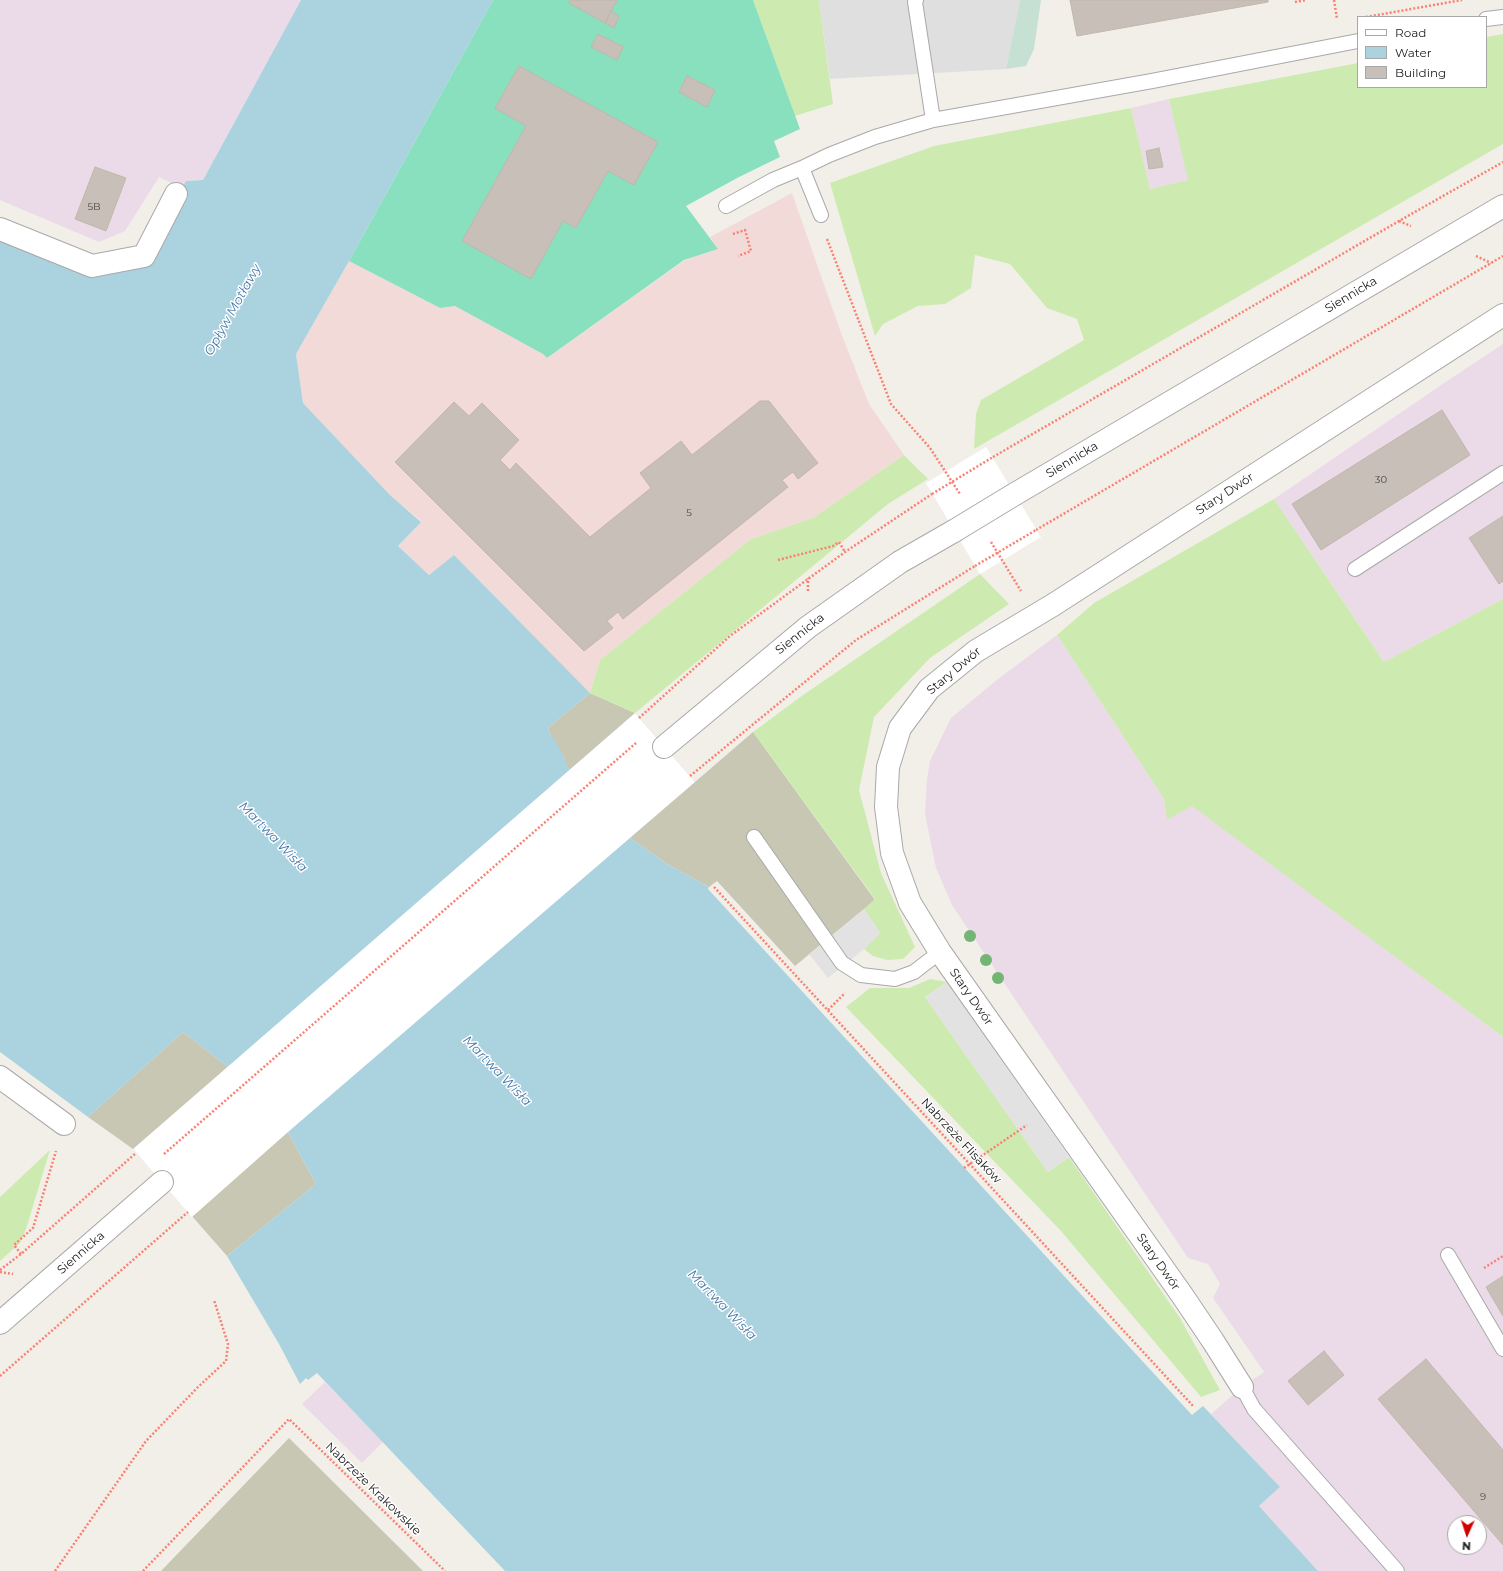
<!DOCTYPE html>
<html>
<head>
<meta charset="utf-8">
<style>
  body { margin:0 }
  #map { position:relative; width:1503px; height:1571px; overflow:hidden; background:#f2efe9; font-family:Montserrat,sans-serif }
  canvas { display:block }
  .legend { position:absolute; left:1357px; top:16px; width:130px; height:72px; box-sizing:border-box; background:#fff; border:1px solid #a7a7a7; margin:0; padding:5px 7px; list-style:none; font-size:12px; color:#222 }
  .legend li { display:flex; align-items:center; gap:8px; height:20px }
  .legend b { width:20px; border:1px solid #a7a7a7 }
  .north { position:absolute; left:1447px; top:1515px; width:40px; height:40px; box-sizing:border-box; background:#fff; border:1px solid #a7a7a7; border-radius:50%; rotate:183deg; font-size:11px; font-weight:700; line-height:16px; text-align:center; color:#222 }
  .north::after { content:''; display:block; margin:auto; width:14px; height:18px; background:#d40000; clip-path:polygon(50% 0,100% 100%,50% 72%,0 100%) }
</style>
</head>
<body>
<div id="map">
<canvas width="1503" height="1571"></canvas>
<ul class="legend">
<li><b style="height:5px;background:#fff"></b>Road</li>
<li><b style="height:11px;background:#aad3df"></b>Water</li>
<li><b style="height:11px;background:#c7bfb8"></b>Building</li>
</ul>
<div class="north">N</div>
</div>
<script>
const g = document.querySelector('canvas').getContext('2d');
g.lineJoin = 'round';
function fill(path, color) { g.fillStyle = color; g.fill(path, 'evenodd'); }
const toPath = rows => new Path2D(rows.map(r => 'M' + r).join(''));
function strokePath(path, color, width, dash) { g.strokeStyle = color; g.lineWidth = width; g.lineCap = dash ? 'butt' : 'round'; g.setLineDash(dash || []); g.stroke(path); }
function drawText(font, color, halo, rows, align = 'center') {
  g.font = font + ' Montserrat,sans-serif'; g.lineWidth = 3; g.setLineDash([]); g.textBaseline = 'middle'; g.strokeStyle = halo; g.fillStyle = color; for (const [text, x, y, turn = 0] of rows) {
    g.save(); g.translate(x, y); g.rotate((+turn || 0) * Math.PI / 180); g.textAlign = isNaN(turn) ? turn : align; if (halo) g.strokeText(text, 0, 0); g.fillText(text, 0, 0); g.restore();
  }
}
const residential = toPath([
  [819,0,1020,0,1006,69,830,79]
]);
const commercial = toPath([
  [792,193,841,333,869,404,904,455,813,518,751,539,600,660,590,693,454,555,429,575,398,546,421,521,390,495,303,403,296,354,349,261,440,308,455,306,543,354,547,358,685,260,718,249,710,237]
]);
const industrial = toPath([
  [0,0,301,0,203,180,186,181,182,188,159,177,125,231,99,242,0,200],
  [1169,99,1189,180,1150,189,1131,108],
  [1503,344,1503,599,1384,662,1274,499,1450,379],
  [1057,635,1164,799,1167,820,1192,805,1503,1037,1503,1571,1318,1571,1259,1506,1280,1487,1211,1414,1242,1387,1264,1372,1213,1298,1220,1284,1208,1264,1188,1258,952,905,936,868,925,814,927,779,930,761,951,718,998,679],
  [1455,1523,1479,1523,1479,1547,1455,1547],
  [325,1382,383,1442,362,1463,302,1404]
]);
const construction = toPath([
  [590,693,635,713,695,782,753,732,875,900,795,966,717,881,709,887,667,864,630,838,570,771,563,759,565,758,551,737,548,728],
  [183,1032,236,1073,288,1132,316,1184,227,1256,133,1149,88,1117],
  [289,1438,423,1571,161,1571]
]);
const grass = toPath([
  [753,0,819,0,833,104,795,116],
  [1503,34,1503,144,974,449,976,414,981,400,1084,340,1077,319,1047,308,1010,264,975,255,971,288,945,304,918,306,883,324,875,336,830,183,934,146,1131,108,1150,189,1188,180,1169,99,1358,63,1358,87,1486,87,1486,37],
  [904,455,928,479,888,504,635,713,590,693,600,660,751,539,813,518],
  [1274,499,1384,662,1503,599,1503,1037,1192,806,1167,820,1164,799,1057,635,1094,603],
  [980,574,1009,604,930,658,874,717,859,790,881,873,915,947,903,959,887,960,873,956,864,949,880,933,864,909,875,899,753,732,803,695],
  [930,979,947,982,925,997,1048,1172,1069,1157,1180,1318,1220,1390,1201,1397,1061,1231,846,1007,870,988,909,988],
  [50,1150,26,1229,20,1243,0,1261,0,1197]
]);
const wetland = toPath([
  [1020,0,1041,0,1034,49,1026,66,1006,69]
]);
const pitch = toPath([
  [493,0,753,0,800,129,774,141,780,157,739,177,686,206,718,249,684,260,547,358,543,354,455,306,440,308,349,261]
]);
const parking = toPath([
  [864,909,880,933,864,949,828,978,809,954],
  [947,982,1069,1157,1048,1172,925,997]
]);
const water = toPath([
  [301,0,493,0,349,261,296,354,303,403,390,495,421,522,398,546,429,575,454,555,590,693,548,728,551,737,554,739,565,758,564,759,570,771,630,838,667,864,709,887,708,889,1192,1415,1203,1406,1280,1487,1259,1506,1318,1571,505,1571,317,1373,308,1380,306,1378,300,1384,279,1344,227,1256,316,1184,288,1132,281,1126,236,1073,183,1032,88,1117,0,1052,0,235,92,272,150,259,187,191,182,188,186,181,203,180]
]);
const pier = toPath([
  [986,447,1041,537,980,574,926,483],
  [635,713,695,782,288,1132,192,1217,133,1149]
]);
const building = toPath([
  [570,0,617,0,605,23,569,3,570,0],
  [1070,0,1268,0,1268,2,1077,36,1070,0],
  [611,11,619,16,614,28,605,23,611,11],
  [598,34,623,47,617,60,591,47,598,34],
  [519,66,658,142,634,185,608,171,576,228,563,221,531,279,462,241,526,126,495,108,519,66],
  [687,76,715,90,707,107,679,92,687,76],
  [1159,148,1163,167,1149,169,1146,151,1159,148],
  [95,167,126,178,106,231,75,219,95,167],
  [760,401,769,401,818,463,798,479,793,472,782,480,788,487,623,619,618,612,607,621,613,628,584,651,395,462,454,402,469,416,482,403,519,440,500,460,510,470,516,463,590,537,651,488,640,473,681,441,692,455,760,401],
  [1442,410,1470,455,1321,550,1292,504,1442,410],
  [1503,516,1503,581,1499,584,1469,538,1503,516],
  [1503,1276,1503,1316,1486,1287,1503,1276],
  [1324,1351,1344,1375,1308,1405,1288,1381,1324,1351],
  [1426,1359,1503,1450,1503,1545,1378,1399,1426,1359]
]);
const path = toPath([
  [1334,0,1337,19],
  [1295,2,1306,0],
  [1366,17,1462,0],
  [1399,221,1411,226],
  [733,234,745,230,751,251,738,256],
  [827,239,891,404,930,448,960,494],
  [1476,256,1491,263],
  [993,457,1399,221,1503,162],
  [1036,530,1503,256],
  [991,542,1021,591],
  [778,560,833,546,839,542,845,552],
  [808,591,808,578],
  [639,718,730,636,845,552,932,494],
  [690,776,856,640,975,566],
  [714,887,1194,1407],
  [828,1010,845,993],
  [164,1154,636,743],
  [964,1168,1027,1125],
  [21,1254,14,1245,33,1228,56,1151],
  [1484,1268,1503,1256],
  [0,1270,21,1254,136,1153],
  [0,1272,13,1274],
  [0,1376,188,1212],
  [55,1571,146,1441,198,1387,226,1361,228,1344,214,1300],
  [143,1571,289,1419,445,1571]
]);
const lane = toPath([
  [916,0,915,2,933,120],
  [1486,19,1503,17],
  [802,168,821,215],
  [726,206,773,180,802,168,829,155,875,137,933,120,1152,81,1358,41],
  [1355,569,1503,473],
  [754,837,842,963,861,975,895,979,914,972,940,952],
  [1448,1255,1503,1349],
  [1242,1387,1254,1409,1397,1571]
]);
const street = toPath([
  [0,229,92,266,144,256,176,194],
  [1015,494,1503,206],
  [664,747,808,627,900,562,954,531],
  [0,1077,64,1124],
  [0,1323,162,1182],
  [1242,1387,1213,1341,1182,1295,940,952,910,903,892,853,886,807,888,767,900,728,929,689,976,651,1053,605,1503,315]
]);
const pathBridge = toPath([
  [932,494,993,457],
  [975,566,1036,530]
]);
const streetBridge = toPath([
  [954,531,1015,494]
]);
const trees = [
  [970,936],
  [986,960],
  [998,978]
];
const numberNames = [
  ["5B",94,207],
  ["30",1381,480],
  ["5",689,513],
  ["9",1483,1497]
];
const streetNames = [
  ["Siennicka",1351,295,-31],
  ["Siennicka",1072,460,-31],
  ["Stary Dwór",1225,494,-33],
  ["Siennicka",800,634,-38],
  ["Stary Dwór",954,671,-40],
  ["Stary Dwór",971,997,55],
  ["Nabrzeże Flisaków",961,1141,47],
  ["Siennicka",81,1253,-41],
  ["Stary Dwór",1158,1262,55],
  ["Nabrzeże Krakowskie",373,1489,44]
];
const waterNames = [
  ["Opływ Motławy",233,310,-61],
  ["Martwa Wisła",273,837,46],
  ["Martwa Wisła",497,1071,46],
  ["Martwa Wisła",722,1305,46]
];
fill(residential, '#e0dfdf');
fill(commercial, '#f2dad9');
fill(industrial, '#ebdbe8');
fill(construction, '#c7c7b4');
fill(grass, '#cdebb0');
fill(wetland, '#c6e0d4');
fill(pitch, '#88e0be');
fill(parking, '#e2e2e2');
fill(water, '#aad3df');
fill(pier, '#fff');
fill(building, '#c7bfb8');
strokePath(building, '#c4b6ab', 1);
strokePath(lane, '#a9a9a9', 16);
strokePath(street, '#a9a9a9', 24);
strokePath(path, '#fa8072', 2.5, [2, 2]);
strokePath(lane, '#fff', 14);
strokePath(street, '#fff', 22);
strokePath(streetBridge, '#a9a9a9', 24, []);
strokePath(pathBridge, '#fa8072', 2.5, [2, 2]);
strokePath(streetBridge, '#fff', 22);
g.fillStyle = '#74b475';
for (const [x, y] of trees) { g.beginPath(); g.arc(x, y, 6, 0, 2 * Math.PI); g.fill(); }
drawText('10px', '#4b4948', null, numberNames);
drawText('12px', '#222', '#fff', streetNames);
drawText('italic 13px', '#4a7aab', '#fff', waterNames);
</script>
</body>
</html>
